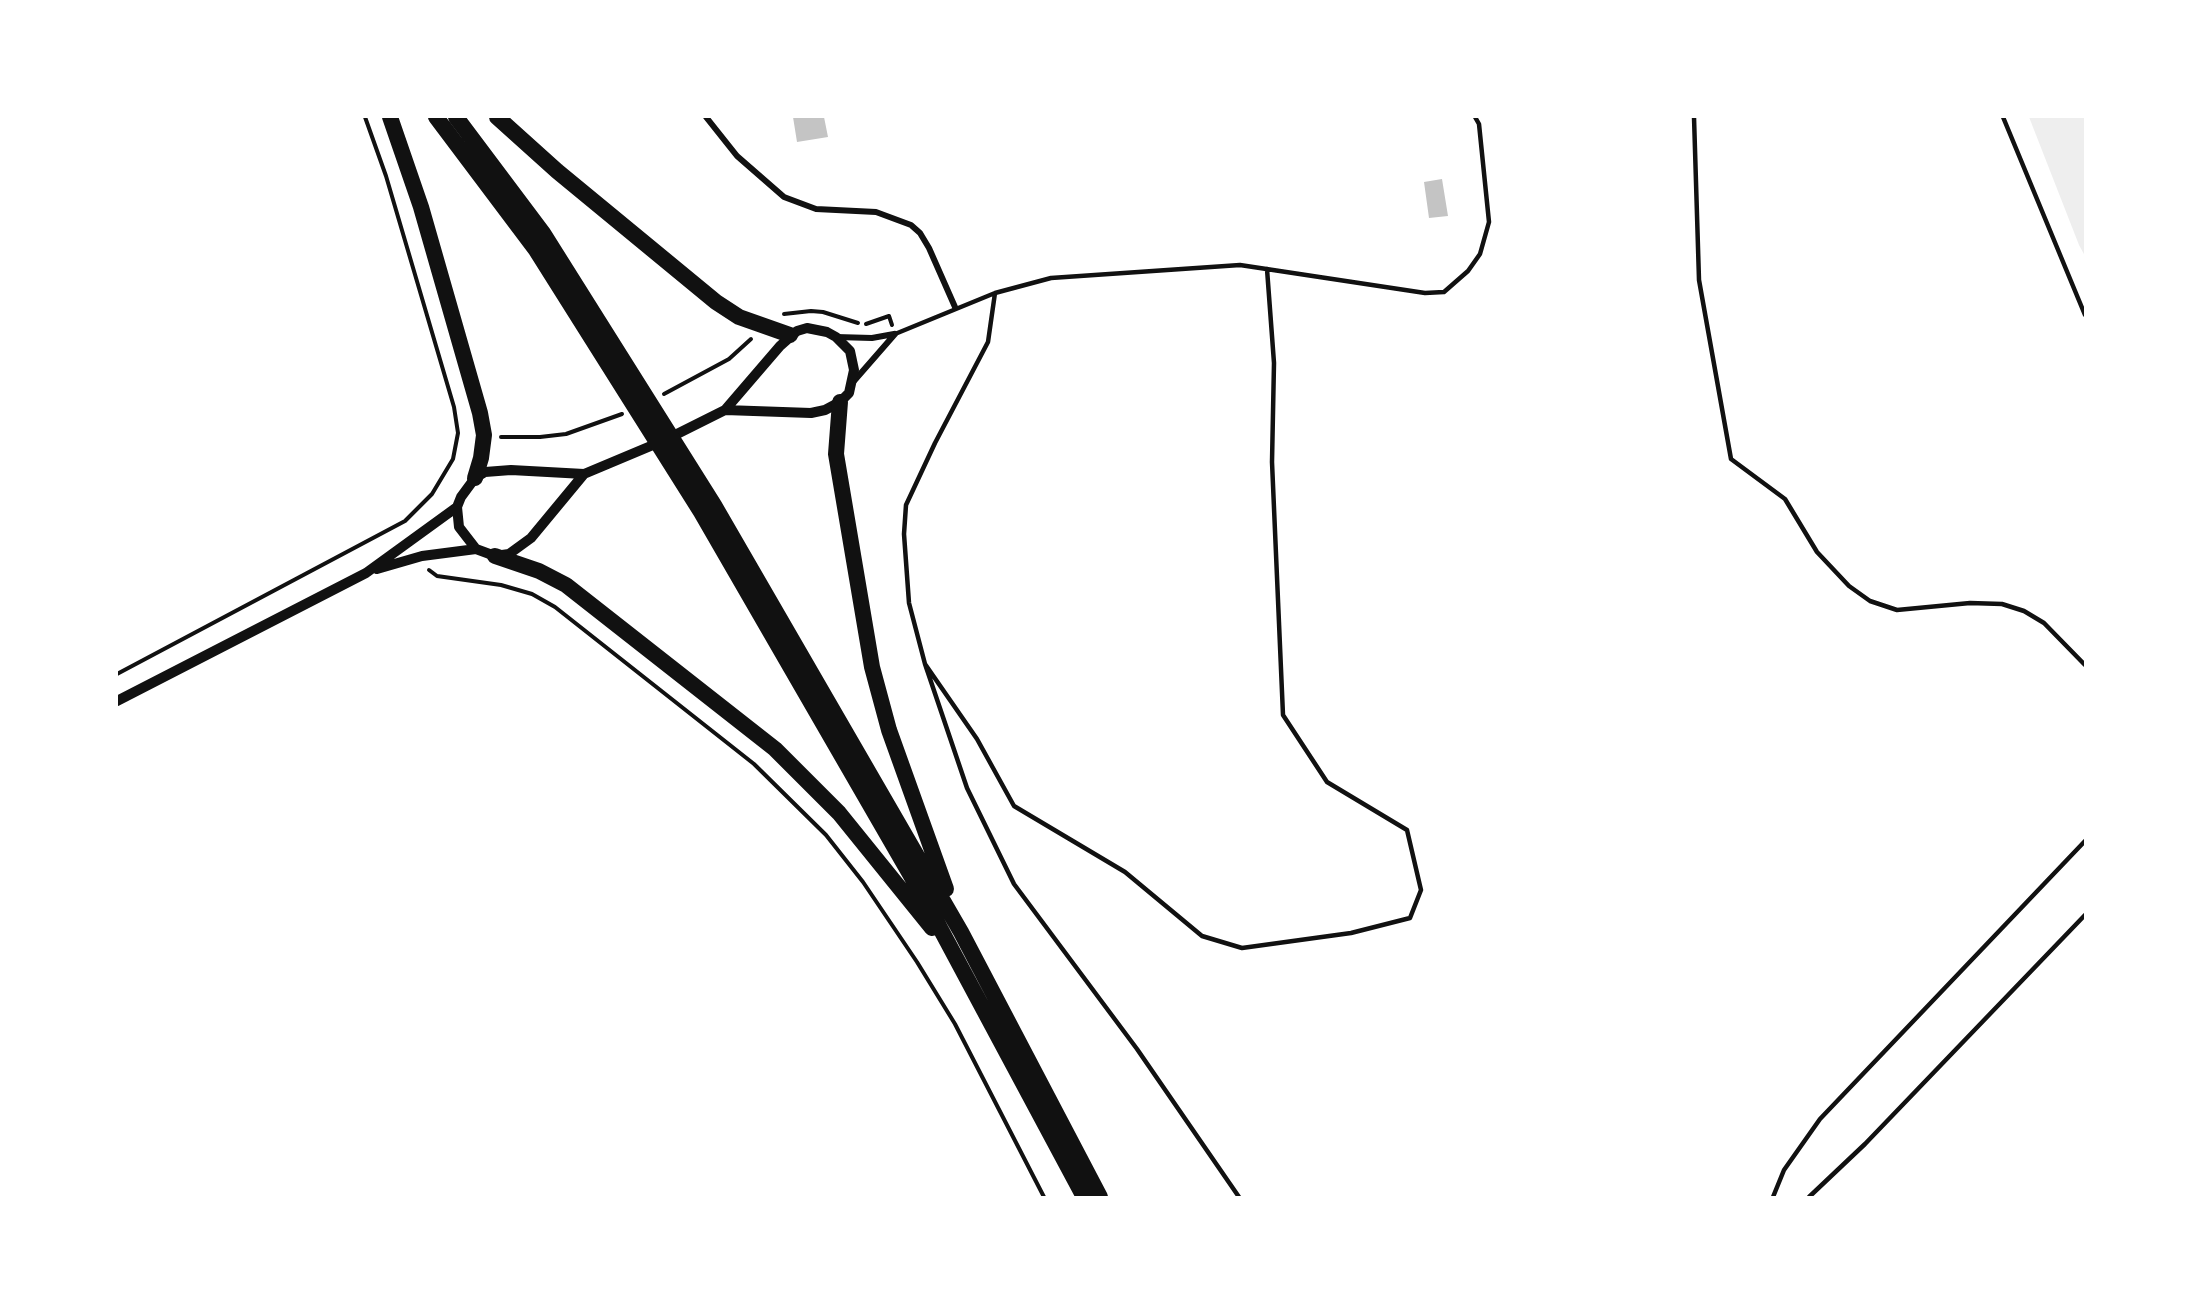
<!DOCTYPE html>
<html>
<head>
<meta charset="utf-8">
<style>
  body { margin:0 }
  #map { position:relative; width:2202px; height:1314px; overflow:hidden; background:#fff; font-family:"DejaVu Sans",sans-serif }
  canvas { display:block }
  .frame { position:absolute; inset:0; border:118px solid #fff; pointer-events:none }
</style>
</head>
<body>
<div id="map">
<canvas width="2202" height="1314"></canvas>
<div class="frame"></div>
</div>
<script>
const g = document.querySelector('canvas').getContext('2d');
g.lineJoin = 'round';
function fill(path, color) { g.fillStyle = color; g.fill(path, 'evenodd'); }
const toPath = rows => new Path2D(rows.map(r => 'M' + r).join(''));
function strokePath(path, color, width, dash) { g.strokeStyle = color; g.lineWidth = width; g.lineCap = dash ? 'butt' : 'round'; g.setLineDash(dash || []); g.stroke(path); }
const green = toPath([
  [2029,117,2085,117,2085,256,2079,245]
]);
const building = toPath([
  [793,117,824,117,828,137,797,142],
  [1442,179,1448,216,1429,218,1424,182]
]);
const path = toPath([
  [784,314,811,311,823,312,858,323],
  [866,324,889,316,892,325],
  [664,394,729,359,751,339],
  [501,437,540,437,566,434,622,414],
  [429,570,437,576,501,585,532,594,555,607,754,764,826,835,863,882,917,962,955,1024,1044,1197],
  [117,674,405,521,432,494,453,459,458,433,454,407,386,176,365,117]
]);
const service = toPath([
  [1694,117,1699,280,1731,459,1785,499,1817,552,1849,586,1870,601,1897,610,1970,603,2002,604,2024,611,2044,623,2085,665],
  [2003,117,2085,315],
  [995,293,988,342,935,443,906,505,904,534,909,603,925,664,967,788,1014,884,1137,1049,1239,1197],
  [895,334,995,293,1051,278,1240,265,1425,293,1444,292,1468,271,1480,254,1489,222,1479,124,1475,117],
  [925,664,977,739,1014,806,1125,872,1202,936,1242,948,1351,933,1410,918,1421,890,1407,830,1327,782,1283,715,1272,462,1274,363,1267,269],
  [1773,1197,1784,1170,1820,1119,2085,841],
  [1809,1197,1865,1144,2085,915]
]);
const minor = toPath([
  [706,117,737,156,784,197,816,209,876,212,911,225,920,233,929,248,955,307],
  [836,337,872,338,894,334],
  [854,381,895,334]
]);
const tertiary = toPath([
  [584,474,531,538,509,554,495,556,476,549,459,527,457,507,461,497,475,478,485,472,511,470,584,474,665,440,725,410,780,346,797,331,807,328,827,332,836,337,850,351,854,370,849,393,840,402,825,410,811,413,725,410],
  [377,569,422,556,476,549],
  [117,701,366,573,457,507]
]);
const trunk = toPath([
  [390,117,421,207,480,413,484,435,481,458,475,478],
  [436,117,536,250,701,512,925,900,1084,1197],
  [456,117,543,233,714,505,961,932,1100,1197],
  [497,117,557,171,716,302,739,317,790,335],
  [840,402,836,454,872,667,889,730,946,889],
  [495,556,539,571,566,585,775,749,839,813,932,928]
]);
fill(green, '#eee');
fill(building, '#c4c4c4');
strokePath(path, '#111', 4);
strokePath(service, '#111', 4.5);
strokePath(minor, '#111', 6);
strokePath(tertiary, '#111', 10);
strokePath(trunk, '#111', 16);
</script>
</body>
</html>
